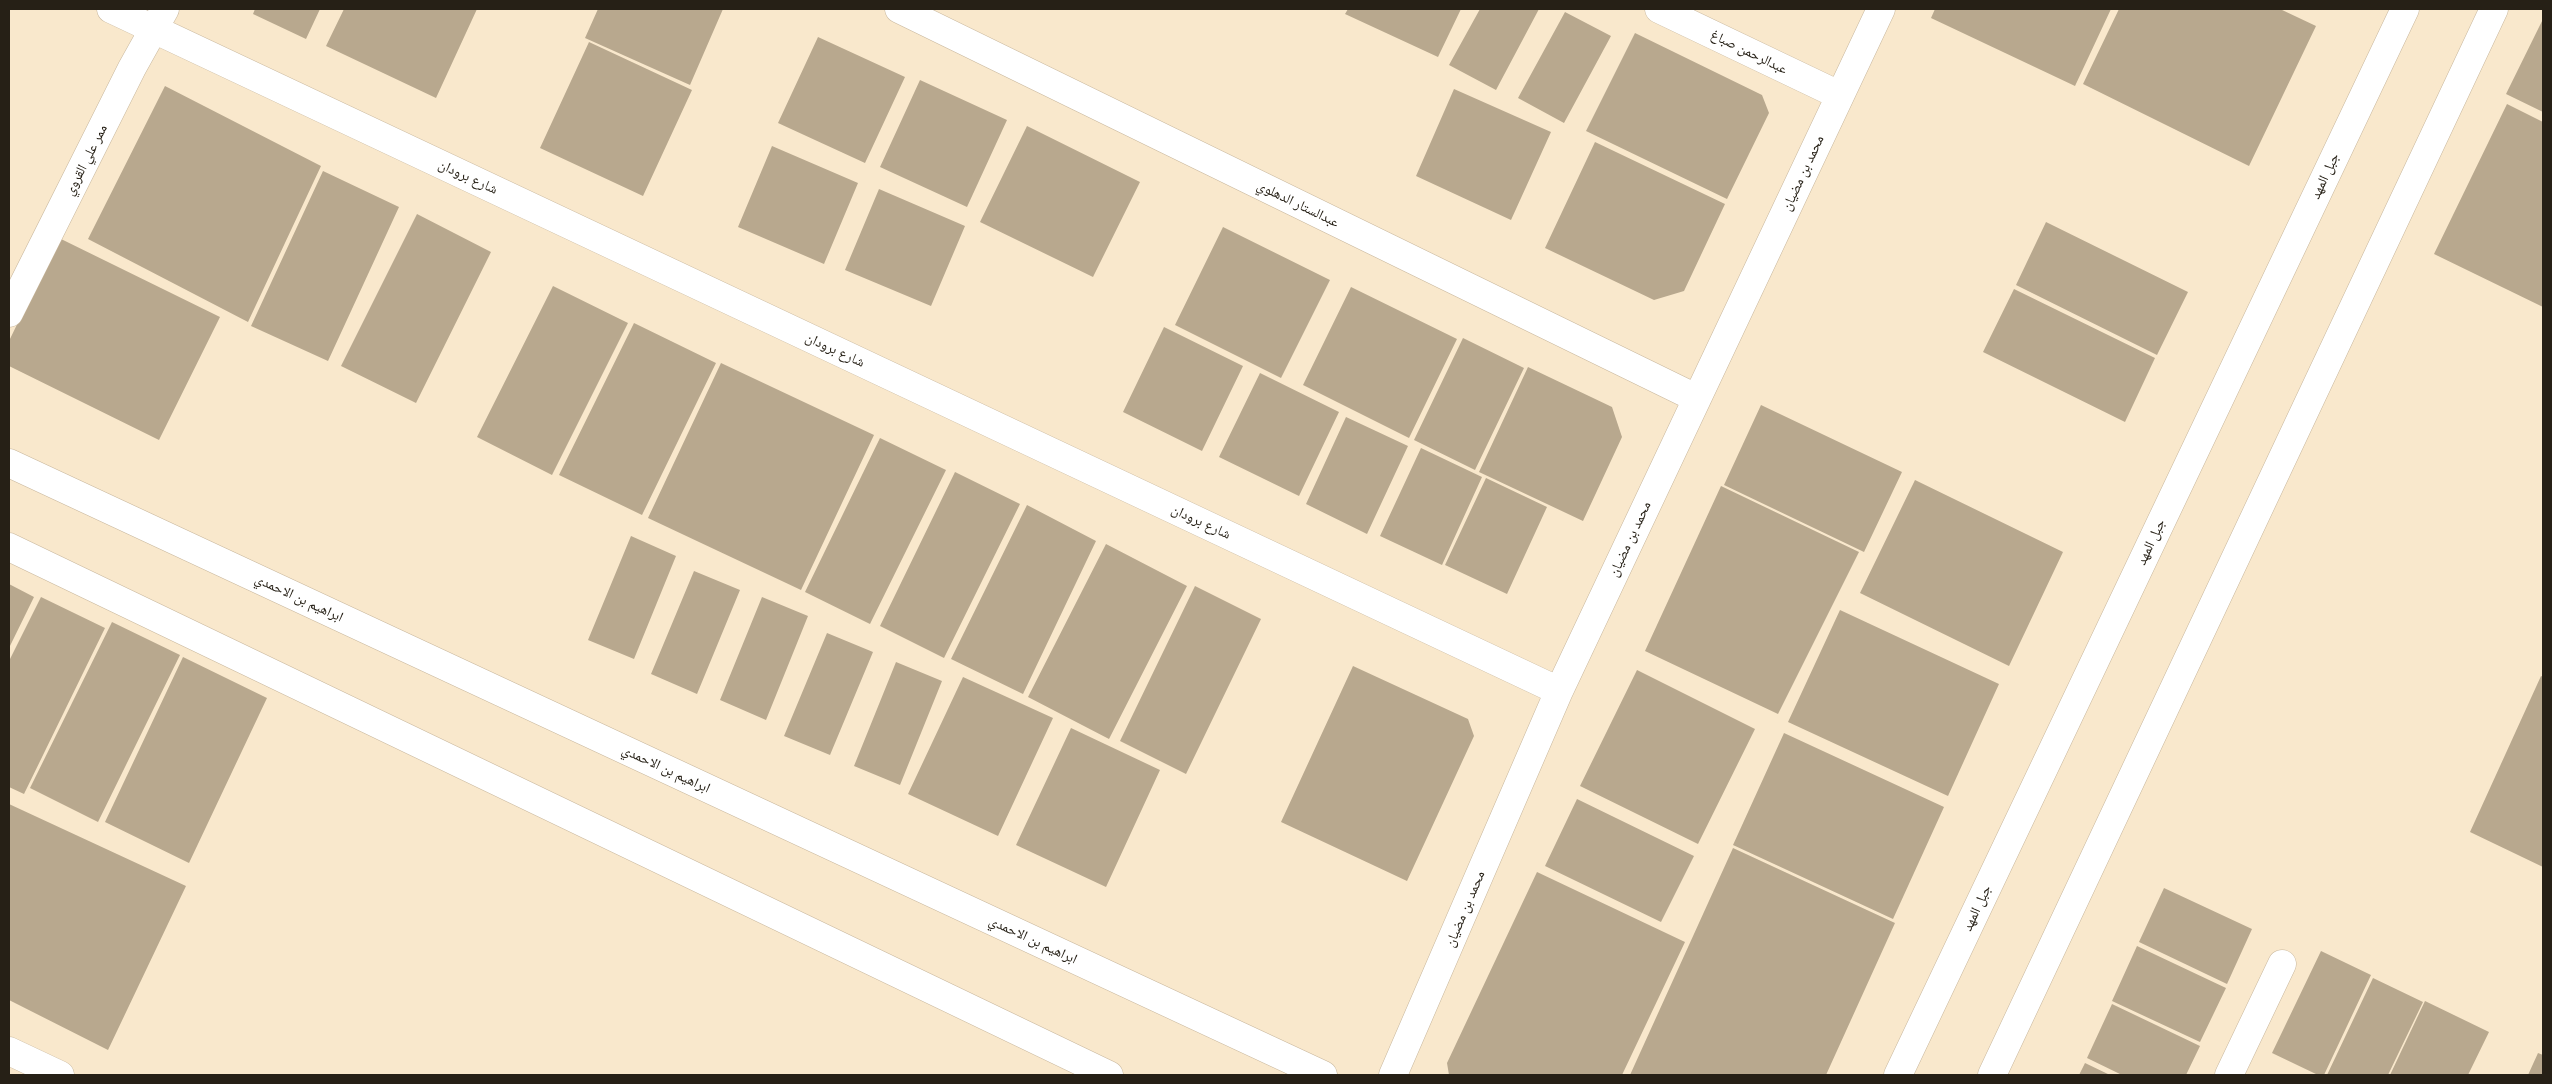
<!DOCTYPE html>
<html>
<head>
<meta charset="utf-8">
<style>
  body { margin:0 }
  #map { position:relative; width:2552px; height:1084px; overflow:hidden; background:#f9e8cc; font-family:Raleway,sans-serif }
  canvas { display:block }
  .frame { position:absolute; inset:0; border:10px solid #262016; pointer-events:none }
</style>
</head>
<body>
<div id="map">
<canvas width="2552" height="1084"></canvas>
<div class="frame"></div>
</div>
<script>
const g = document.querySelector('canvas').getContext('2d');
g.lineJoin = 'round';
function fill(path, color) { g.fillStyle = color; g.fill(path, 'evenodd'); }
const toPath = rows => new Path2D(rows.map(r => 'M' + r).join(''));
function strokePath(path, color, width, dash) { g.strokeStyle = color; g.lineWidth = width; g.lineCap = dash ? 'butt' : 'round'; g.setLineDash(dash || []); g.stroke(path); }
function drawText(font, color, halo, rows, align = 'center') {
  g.font = font + ' Raleway,"Noto Naskh Arabic",sans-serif'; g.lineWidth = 5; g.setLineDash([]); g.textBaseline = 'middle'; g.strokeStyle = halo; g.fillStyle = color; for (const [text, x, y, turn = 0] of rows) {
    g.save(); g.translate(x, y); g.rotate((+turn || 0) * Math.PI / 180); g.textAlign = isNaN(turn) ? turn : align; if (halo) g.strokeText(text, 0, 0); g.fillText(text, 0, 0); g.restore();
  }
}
const building = toPath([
  [255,9,320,9,306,39,253,14],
  [344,9,477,9,436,98,326,46],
  [598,9,723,9,690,85,585,38],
  [1348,9,1461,9,1438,57,1345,14],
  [1480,9,1539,9,1496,90,1449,65],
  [1935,9,2111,9,2075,86,1931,18],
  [2119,9,2280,9,2316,26,2249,166,2083,84],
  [1565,12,1611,36,1564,123,1518,98],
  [2543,19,2543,112,2506,94],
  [1635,33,1762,95,1769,113,1727,199,1586,131],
  [818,37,905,77,865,163,778,123],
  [589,42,692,90,643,196,540,148],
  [920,80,1007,120,967,207,880,167],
  [165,86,321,166,248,322,88,239],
  [1454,89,1551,132,1511,220,1416,176],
  [2507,104,2543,122,2543,307,2434,254],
  [1027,126,1140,182,1093,277,980,222],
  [1595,142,1725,204,1684,291,1654,300,1545,248],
  [772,146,858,183,824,264,738,227],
  [323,171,399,207,328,361,251,326],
  [879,189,965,226,931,306,845,270],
  [417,214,491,252,416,403,341,366],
  [2046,222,2188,292,2157,355,2016,285],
  [1223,227,1330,280,1281,378,1175,325],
  [59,238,220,317,159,440,9,366,9,341],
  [553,286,628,323,552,475,477,437],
  [1351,287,1457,339,1409,438,1303,385],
  [2014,289,2155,358,2125,422,1983,352],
  [634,323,716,363,642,515,559,475],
  [1164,327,1243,366,1202,451,1123,412],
  [1463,338,1524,368,1475,470,1414,440],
  [721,363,874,435,801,590,648,518],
  [1528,367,1612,407,1622,437,1583,521,1479,472],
  [1260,373,1339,412,1299,496,1219,457],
  [1761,405,1902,472,1864,552,1724,485],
  [1346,417,1408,446,1367,534,1306,504],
  [880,438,946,470,870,624,805,592],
  [1421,448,1482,477,1442,565,1380,536],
  [955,472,1020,504,944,658,880,626],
  [1486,478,1547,507,1507,594,1445,565],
  [1915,480,2063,552,2009,666,1860,593],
  [1721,486,1859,552,1778,714,1645,651],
  [1027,505,1096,541,1023,694,951,659],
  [631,536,676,556,634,659,588,640],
  [1106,544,1187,586,1109,739,1028,697],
  [694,571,740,590,697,694,651,674],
  [9,584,34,597,9,648],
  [1195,586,1261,619,1186,774,1120,741],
  [41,597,105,628,24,794,9,787,9,661],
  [762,597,808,616,766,720,720,700],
  [1840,610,1999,684,1948,796,1788,722],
  [112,622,180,655,98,822,30,788],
  [827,633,873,652,830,755,784,736],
  [183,657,267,698,189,863,105,822],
  [896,662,942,681,900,785,854,766],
  [1353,666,1468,719,1474,736,1407,881,1281,822],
  [1637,670,1755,729,1698,844,1580,786],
  [2541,676,2543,677,2543,867,2470,832],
  [963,677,1053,718,998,836,908,794],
  [1071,728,1160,770,1106,887,1016,845],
  [1784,733,1944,807,1893,919,1733,845],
  [1577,799,1694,856,1661,922,1545,866],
  [9,804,186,886,108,1050,9,1000],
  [1733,848,1895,923,1826,1075,1630,1075],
  [1537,872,1685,942,1622,1075,1449,1075,1447,1063],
  [2164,888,2252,929,2227,984,2139,942],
  [2137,946,2226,988,2200,1042,2112,1001],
  [2321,951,2371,975,2324,1075,2318,1075,2272,1053],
  [2373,978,2423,1002,2388,1075,2327,1075],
  [2425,1001,2489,1032,2468,1075,2390,1075],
  [2112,1004,2200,1046,2186,1075,2122,1075,2087,1058],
  [2538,1053,2543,1055,2543,1075,2528,1075],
  [2085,1063,2110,1075,2079,1075]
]);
const minor = toPath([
  [111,9,1559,691],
  [899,9,1696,398],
  [1659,9,1839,95],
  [9,313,132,68,165,9],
  [9,463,1323,1075],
  [9,547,1109,1075],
  [9,1051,60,1075],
  [1393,1075,1559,691,1881,9],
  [1898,1075,2405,9],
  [1992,1075,2494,9],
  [2229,1075,2282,964]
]);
const streetNames = [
  ["عبدالرحمن صباغ",1749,52,26],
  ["ممر علي القروي",86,160,-63],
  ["محمد بن مضيان",1803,173,-65],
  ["جبل المهد",2325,176,-65],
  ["شارع برودان",468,177,25],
  ["عبدالستار الدهلوي",1298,204,26],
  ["شارع برودان",835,350,25],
  ["شارع برودان",1201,522,25],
  ["محمد بن مضيان",1630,539,-65],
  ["جبل المهد",2151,542,-65],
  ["ابراهيم بن الاحمدي",299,598,25],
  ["ابراهيم بن الاحمدي",666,769,25],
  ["جبل المهد",1977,908,-65],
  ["محمد بن مضيان",1465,909,-67],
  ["ابراهيم بن الاحمدي",1033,940,25]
];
fill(building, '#b8a88e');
strokePath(minor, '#c8b79d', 29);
strokePath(minor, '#fff', 28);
drawText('14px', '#262016', '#fff', streetNames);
</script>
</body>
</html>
